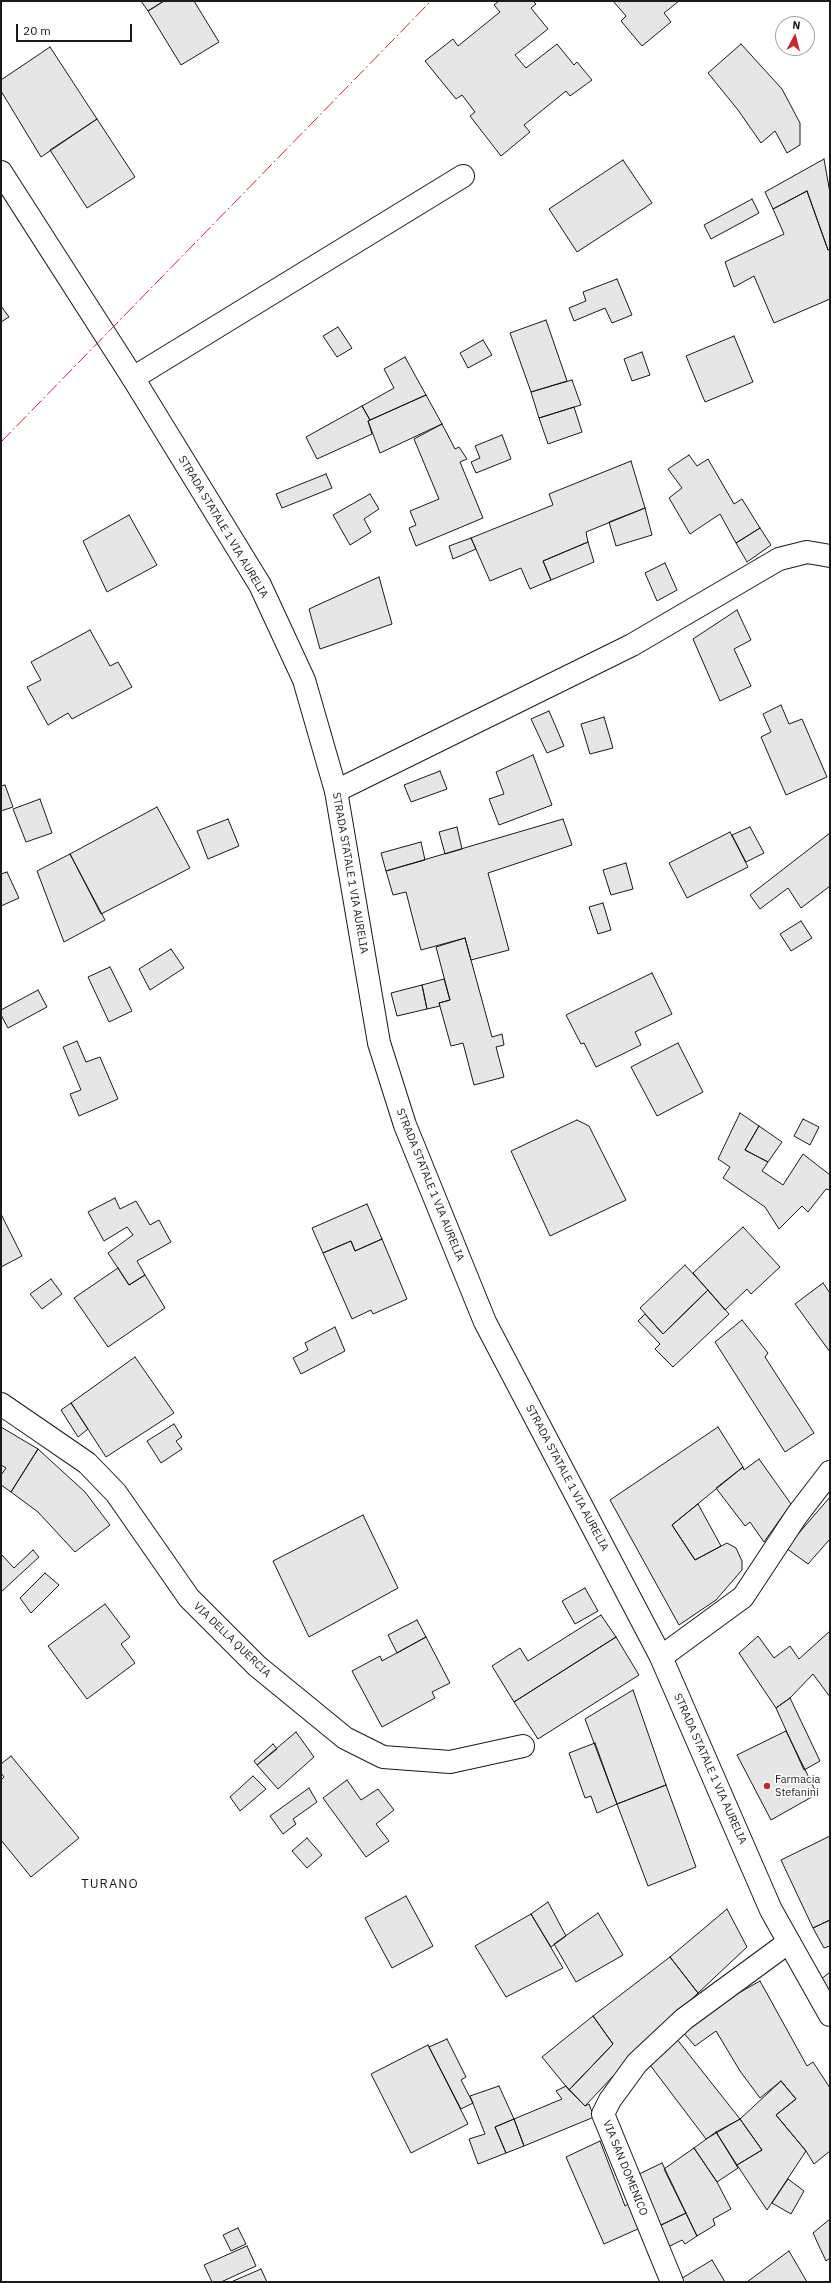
<!DOCTYPE html>
<html>
<head>
<meta charset="utf-8">
<style>
  body { margin:0 }
  #map { position:relative; width:831px; height:2283px; overflow:hidden; background:#fff; font-family:"IBM Plex Sans",sans-serif }
  canvas { display:block }
  .frame { position:absolute; inset:0; border:2px solid #1a1a1a; pointer-events:none }
  .north { position:absolute; left:775px; top:16px; width:40px; height:40px; box-sizing:border-box; background:#fff; border:1px solid #a3a3a3; border-radius:50%; rotate:7deg; font-size:11px; font-weight:700; line-height:16px; text-align:center; color:#1a1a1a }
  .north::after { content:''; display:block; margin:auto; width:14px; height:18px; background:#c62828; clip-path:polygon(50% 0,100% 100%,50% 72%,0 100%) }
  .scale { position:absolute; left:16px; top:24px; width:116px; height:18px; box-sizing:border-box; border:2px solid #1a1a1a; border-top:0; padding-left:5px; font-size:12px; line-height:14px; white-space:nowrap; color:#1a1a1a; -webkit-text-stroke:3px #fff; paint-order:stroke }
</style>
</head>
<body>
<div id="map">
<canvas width="831" height="2283"></canvas>
<div class="frame"></div>
<div class="north">N</div>
<div class="scale">20 m</div>
</div>
<script>
const g = document.querySelector('canvas').getContext('2d');
g.lineJoin = 'round';
function fill(path, color) { g.fillStyle = color; g.fill(path, 'evenodd'); }
const toPath = rows => new Path2D(rows.map(r => 'M' + r).join(''));
function strokePath(path, color, width, dash) { g.strokeStyle = color; g.lineWidth = width; g.lineCap = dash ? 'butt' : 'round'; g.setLineDash(dash || []); g.stroke(path); }
function drawText(font, color, halo, rows, align = 'center') {
  g.font = font + ' "IBM Plex Sans",sans-serif'; g.lineWidth = 3; g.setLineDash([]); g.textBaseline = 'middle'; g.strokeStyle = halo; g.fillStyle = color; for (const [text, x, y, turn = 0] of rows) {
    g.save(); g.translate(x, y); g.rotate((+turn || 0) * Math.PI / 180); g.textAlign = isNaN(turn) ? turn : align; if (halo) g.strokeText(text, 0, 0); g.fillText(text, 0, 0); g.restore();
  }
}
const building = toPath([
  [141,1,164,1,148,11,141,1],
  [164,1,194,1,219,42,181,65,148,11,164,1],
  [499,1,533,1,536,4,531,8,548,29,515,55,526,68,557,44,574,65,577,62,592,80,570,96,566,91,524,125,530,132,501,156,470,116,475,112,462,95,456,99,425,61,453,39,458,46,500,12,494,5,499,1],
  [613,1,679,1,664,13,671,22,642,46,621,21,626,16,613,1],
  [741,44,782,89,800,123,800,145,787,153,775,131,761,143,738,110,708,73,741,44],
  [50,47,97,119,41,157,1,91,1,80,50,47],
  [97,119,135,177,87,208,50,150,97,119],
  [824,159,830,193,830,249,828,250,807,191,773,209,765,192,824,159],
  [623,160,652,203,577,252,549,209,623,160],
  [807,191,828,250,830,249,830,299,774,323,754,276,734,287,725,262,784,234,773,209,807,191],
  [752,199,759,213,711,239,704,225,752,199],
  [617,279,632,315,612,323,605,308,574,321,569,308,586,301,583,292,617,279],
  [1,306,9,317,1,322,1,306],
  [546,320,567,381,531,392,510,333,546,320],
  [338,327,352,348,337,357,323,336,338,327],
  [734,336,753,382,705,402,686,356,734,336],
  [483,340,492,355,468,368,460,353,483,340],
  [642,352,650,375,632,381,624,359,642,352],
  [405,357,426,395,370,420,362,406,394,388,384,369,405,357],
  [572,380,581,405,539,418,531,392,572,380],
  [426,395,442,424,380,453,368,421,426,395],
  [362,406,370,420,368,421,372,434,317,459,306,437,362,406],
  [574,407,582,432,548,444,539,418,574,407],
  [442,424,455,449,459,447,467,459,460,462,483,518,416,546,409,528,416,525,410,511,439,499,414,439,442,424],
  [502,435,511,459,476,473,471,462,480,458,475,446,502,435],
  [689,455,697,466,708,459,734,504,742,499,760,528,736,543,720,514,690,534,669,498,682,488,668,469,689,455],
  [631,461,645,508,586,532,588,542,543,561,551,580,530,589,521,568,490,581,471,538,553,505,549,494,631,461],
  [326,474,332,488,282,508,276,494,326,474],
  [370,494,379,509,364,519,371,532,350,545,333,515,370,494],
  [645,508,652,535,616,546,609,522,645,508],
  [129,515,157,565,107,592,83,541,129,515],
  [760,528,771,545,747,562,736,543,760,528],
  [471,538,476,549,453,559,449,546,471,538],
  [588,542,594,562,551,580,543,561,588,542],
  [665,563,677,590,657,601,645,573,665,563],
  [379,577,392,624,320,649,309,609,379,577],
  [737,610,751,640,734,649,751,686,720,701,693,639,737,610],
  [90,630,110,666,118,662,132,687,72,719,68,713,48,725,27,687,41,680,31,662,90,630],
  [781,705,789,724,802,719,827,777,786,795,761,737,771,732,763,714,781,705],
  [549,711,564,746,547,753,531,719,549,711],
  [604,717,613,748,590,754,581,724,604,717],
  [533,755,552,805,499,825,489,799,504,794,496,772,533,755],
  [440,771,447,789,411,802,404,785,440,771],
  [5,785,13,807,1,811,1,786,5,785],
  [40,799,52,833,26,842,13,809,40,799],
  [157,807,190,868,101,914,70,854,157,807],
  [228,819,239,846,208,859,197,831,228,819],
  [563,819,572,845,488,873,509,950,471,960,465,938,421,950,406,892,393,895,386,871,563,819],
  [457,827,462,849,445,854,439,832,457,827],
  [750,827,764,853,746,862,732,835,750,827],
  [730,832,748,867,687,898,669,863,730,832],
  [830,833,830,886,801,908,788,888,760,909,750,895,830,833],
  [421,842,425,860,386,871,381,853,421,842],
  [70,854,105,920,64,942,37,871,70,854],
  [626,863,633,889,611,895,603,870,626,863],
  [7,872,19,898,1,906,1,874,7,872],
  [603,903,611,930,598,934,589,907,603,903],
  [801,921,812,938,791,951,780,934,801,921],
  [465,938,492,1037,502,1034,504,1045,496,1047,504,1077,474,1085,463,1043,451,1046,439,1003,450,1000,436,947,465,938],
  [171,949,184,968,150,990,139,969,171,949],
  [110,967,132,1011,109,1022,88,977,110,967],
  [652,973,672,1014,635,1032,641,1045,596,1067,584,1043,581,1044,566,1015,652,973],
  [444,979,450,1000,439,1003,440,1006,427,1009,422,985,444,979],
  [422,985,427,1009,397,1016,391,993,422,985],
  [38,990,47,1007,8,1028,1,1015,1,1010,38,990],
  [77,1041,86,1062,100,1057,118,1099,79,1116,70,1094,81,1090,63,1047,77,1041],
  [678,1043,703,1092,657,1116,631,1067,678,1043],
  [740,1113,759,1126,745,1150,768,1162,762,1171,783,1185,803,1154,830,1175,830,1190,826,1189,808,1212,802,1206,779,1229,765,1207,723,1178,730,1167,718,1159,740,1113],
  [803,1119,819,1127,810,1145,794,1136,803,1119],
  [577,1120,589,1126,626,1200,550,1236,511,1151,577,1120],
  [759,1126,782,1142,768,1162,745,1150,759,1126],
  [115,1198,120,1209,136,1201,150,1225,159,1220,171,1242,137,1261,145,1275,129,1285,108,1253,133,1235,127,1227,104,1241,88,1212,115,1198],
  [367,1204,382,1239,355,1251,351,1241,323,1253,312,1228,367,1204],
  [1,1214,22,1256,1,1267,1,1214],
  [743,1227,780,1267,751,1294,747,1289,725,1310,693,1273,743,1227],
  [382,1239,407,1299,373,1314,371,1310,352,1319,323,1253,351,1241,355,1251,382,1239],
  [685,1265,708,1290,663,1334,640,1308,685,1265],
  [118,1268,129,1285,145,1275,165,1308,108,1347,74,1298,118,1268],
  [51,1279,62,1294,42,1309,30,1294,51,1279],
  [823,1283,830,1293,830,1352,795,1304,823,1283],
  [708,1290,729,1314,673,1367,655,1349,660,1344,638,1321,645,1314,663,1334,708,1290],
  [742,1320,768,1353,765,1357,814,1433,785,1452,715,1342,742,1320],
  [335,1327,345,1351,301,1374,293,1358,308,1350,305,1343,335,1327],
  [135,1357,174,1413,106,1457,71,1403,135,1357],
  [71,1403,88,1429,78,1437,61,1410,71,1403],
  [174,1424,182,1437,176,1441,182,1449,161,1463,147,1441,174,1424],
  [1,1427,38,1449,11,1492,1,1485,1,1475,6,1468,1,1465,1,1427],
  [718,1427,743,1467,672,1525,695,1560,727,1543,736,1548,742,1561,742,1570,716,1600,679,1625,610,1500,718,1427],
  [38,1449,85,1492,110,1525,75,1552,38,1512,11,1492,38,1449],
  [759,1459,791,1504,764,1542,750,1522,745,1526,716,1488,743,1467,744,1470,759,1459],
  [830,1497,830,1539,808,1564,786,1548,830,1497],
  [698,1504,721,1546,695,1560,672,1525,698,1504],
  [363,1515,398,1588,309,1637,273,1561,363,1515],
  [33,1550,39,1557,1,1592,1,1554,14,1568,33,1550],
  [45,1573,59,1585,31,1613,20,1598,45,1573],
  [585,1588,598,1611,575,1624,562,1601,585,1588],
  [105,1604,130,1637,121,1644,135,1663,87,1699,48,1646,105,1604],
  [601,1615,616,1637,514,1702,492,1666,520,1648,528,1661,601,1615],
  [417,1620,426,1637,397,1653,388,1635,417,1620],
  [830,1631,830,1697,813,1674,790,1698,776,1708,739,1653,758,1636,774,1658,790,1646,799,1659,830,1631],
  [426,1637,450,1683,432,1692,435,1698,382,1727,352,1671,380,1656,382,1661,426,1637],
  [616,1637,639,1675,538,1739,514,1702,616,1637],
  [633,1690,666,1785,617,1804,585,1719,633,1690],
  [790,1698,820,1761,804,1770,776,1708,790,1698],
  [786,1731,817,1794,771,1820,737,1755,786,1731],
  [296,1732,314,1757,278,1789,257,1765,296,1732],
  [595,1743,617,1804,597,1813,591,1796,585,1798,569,1753,595,1743],
  [273,1744,277,1749,257,1765,254,1761,273,1744],
  [11,1756,79,1838,31,1877,1,1840,1,1780,4,1777,1,1773,1,1764,11,1756],
  [253,1776,266,1789,240,1811,230,1797,253,1776],
  [347,1780,361,1800,378,1789,394,1810,376,1824,389,1841,366,1857,323,1798,347,1780],
  [666,1785,696,1867,648,1886,617,1804,666,1785],
  [309,1788,317,1802,293,1819,296,1824,283,1834,270,1816,309,1788],
  [830,1836,830,1920,813,1928,781,1860,830,1836],
  [307,1838,322,1855,307,1868,292,1851,307,1838],
  [406,1896,433,1946,392,1968,365,1918,406,1896],
  [548,1902,566,1936,551,1947,531,1914,548,1902],
  [727,1909,747,1947,698,1993,670,1957,727,1909],
  [598,1913,623,1955,576,1982,554,1944,598,1913],
  [531,1914,563,1968,506,1997,475,1946,531,1914],
  [830,1920,830,1946,824,1948,813,1928,830,1920],
  [670,1957,698,1993,630,2058,585,2106,569,2090,613,2044,593,2016,670,1957],
  [830,1972,830,1993,820,1980,830,1972],
  [760,1981,807,2066,813,2062,830,2088,830,2151,814,2164,806,2151,776,2115,796,2099,781,2081,760,2098,740,2071,716,2031,695,2046,681,2030,705,2012,760,1981],
  [593,2016,613,2044,569,2090,542,2057,593,2016],
  [676,2038,740,2119,706,2139,647,2061,676,2038],
  [447,2039,466,2077,461,2080,473,2103,461,2109,429,2047,447,2039],
  [428,2045,468,2124,411,2153,371,2074,428,2045],
  [781,2081,796,2099,776,2115,806,2151,767,2210,737,2165,762,2150,740,2119,781,2081],
  [499,2086,514,2119,495,2127,506,2153,478,2164,469,2139,485,2134,470,2096,499,2086],
  [566,2086,585,2106,589,2104,594,2117,524,2146,514,2119,562,2099,556,2091,566,2086],
  [514,2119,524,2146,506,2153,495,2127,514,2119],
  [740,2119,762,2150,737,2165,716,2132,740,2119],
  [716,2132,738,2168,717,2182,694,2148,716,2132],
  [600,2141,625,2206,630,2203,640,2228,604,2244,566,2157,600,2141],
  [694,2148,717,2182,731,2209,713,2219,715,2225,697,2236,664,2169,694,2148],
  [662,2163,686,2213,657,2227,635,2176,662,2163],
  [788,2179,804,2191,791,2214,772,2203,788,2179],
  [686,2213,697,2236,685,2244,682,2240,666,2248,657,2227,686,2213],
  [830,2219,830,2258,826,2261,813,2233,830,2219],
  [238,2228,246,2244,231,2251,223,2235,238,2228],
  [247,2246,256,2266,221,2282,212,2282,204,2265,247,2246],
  [789,2251,807,2282,747,2282,789,2251],
  [712,2260,725,2282,680,2282,679,2280,712,2260],
  [261,2269,267,2282,231,2282,261,2269]
]);
const minor = toPath([
  [133,378,463,176],
  [336,791,632,645,779,559,807,552,830,556],
  [1,1404,87,1463,116,1493,189,1598,257,1666,345,1738,383,1757,450,1762,523,1746],
  [661,1657,743,1597,797,1515,830,1472],
  [672,2282,603,2114,610,2100,637,2063,684,2019,789,1942]
]);
const primary = toPath([
  [1,172,133,378,260,585,304,680,336,791,379,1043,405,1125,485,1322,661,1657,771,1910,830,2015]
]);
const power = toPath([
  [1,442,431,1]
]);
const markers = [
  [767,1786,4,"#c62828"]
];
const streetNames = [
  ["STRADA STATALE 1 VIA AURELIA",223,527,59],
  ["STRADA STATALE 1 VIA AURELIA",350,873,80],
  ["STRADA STATALE 1 VIA AURELIA",430,1185,68],
  ["STRADA STATALE 1 VIA AURELIA",567,1478,62],
  ["VIA DELLA QUERCIA",232,1640,44],
  ["STRADA STATALE 1 VIA AURELIA",710,1769,66],
  ["VIA SAN DOMENICO",625,2168,68]
];
const poiNames = [
  ["Farmacia",775,1780],
  ["Stefanini",775,1793]
];
const quarterNames = [
  ["TURANO",110,1884]
];
fill(building, '#e6e6e6');
strokePath(building, '#1a1a1a', 1);
strokePath(minor, '#1a1a1a', 24);
strokePath(primary, '#1a1a1a', 24);
strokePath(minor, '#fff', 22);
strokePath(primary, '#fff', 22);
strokePath(power, '#c62828', 1, [14, 3, 2, 3]);
for (const [x, y, r, color] of markers) { const dot = new Path2D(); dot.arc(x, y, r, 0, 2 * Math.PI); g.fillStyle = color; g.fill(dot); strokePath(dot, '#fff', 1.5); }
drawText('11px', '#1a1a1a', '#fff', streetNames);
drawText('11px', '#1a1a1a', '#fff', poiNames, 'left');
g.letterSpacing = '1px';
drawText('13px', '#1a1a1a', '#fff', quarterNames);
g.letterSpacing = '0px';
</script>
</body>
</html>
